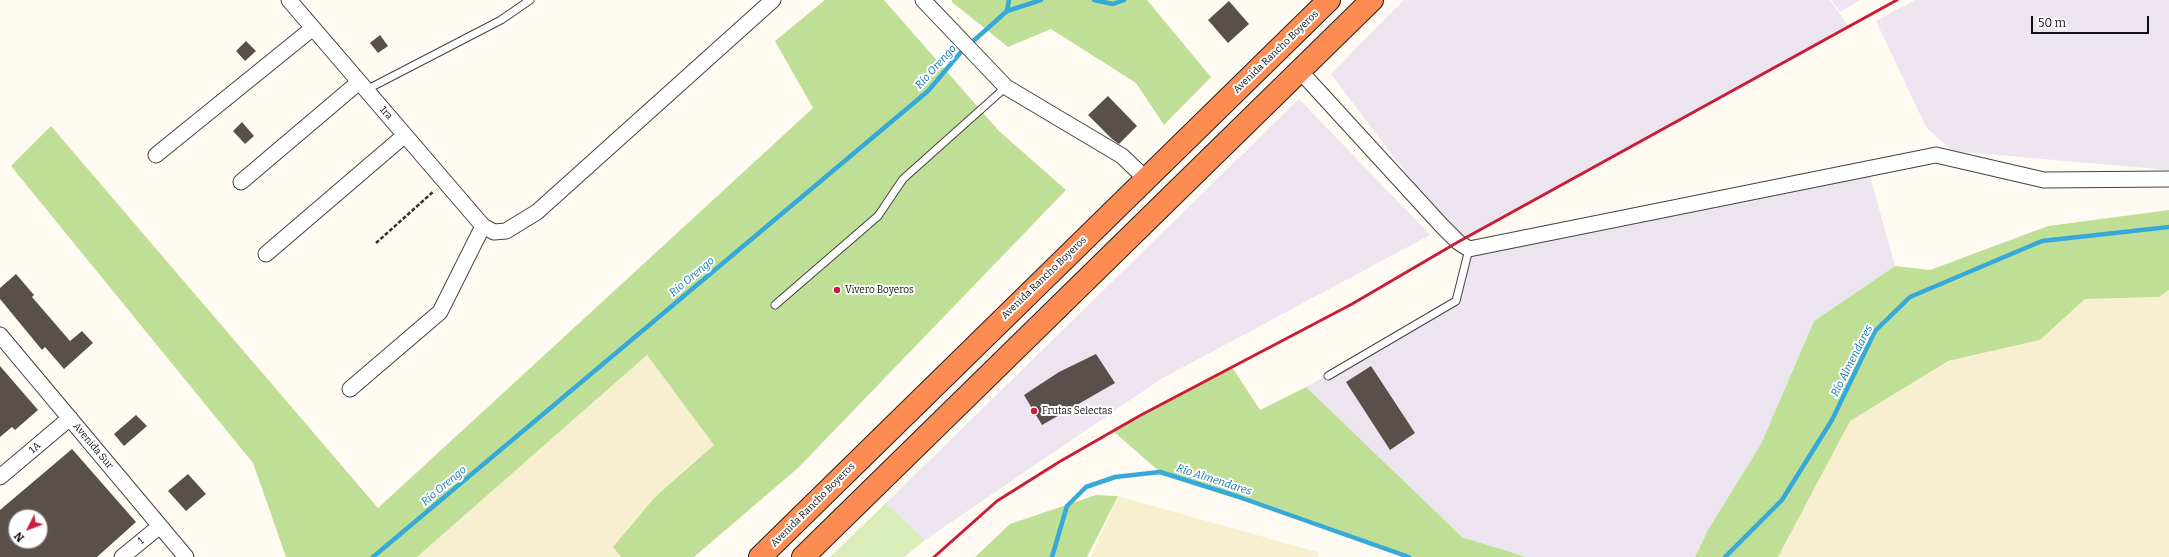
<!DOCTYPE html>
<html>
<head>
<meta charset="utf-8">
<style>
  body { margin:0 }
  #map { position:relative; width:2169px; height:557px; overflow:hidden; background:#fffbf2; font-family:Bitter,serif }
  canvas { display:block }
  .north { position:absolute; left:8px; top:509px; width:40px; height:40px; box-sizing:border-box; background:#fff; border:1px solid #9f9f9f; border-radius:50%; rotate:228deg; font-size:11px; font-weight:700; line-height:16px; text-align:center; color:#101010 }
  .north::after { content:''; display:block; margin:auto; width:14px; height:18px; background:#ca1d3a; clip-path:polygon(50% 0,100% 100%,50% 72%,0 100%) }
  .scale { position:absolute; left:2031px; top:16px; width:118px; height:18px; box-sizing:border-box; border:2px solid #101010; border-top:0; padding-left:5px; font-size:12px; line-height:14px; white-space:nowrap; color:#101010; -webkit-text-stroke:3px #fff; paint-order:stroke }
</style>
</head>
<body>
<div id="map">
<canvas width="2169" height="557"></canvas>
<div class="north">N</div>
<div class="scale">50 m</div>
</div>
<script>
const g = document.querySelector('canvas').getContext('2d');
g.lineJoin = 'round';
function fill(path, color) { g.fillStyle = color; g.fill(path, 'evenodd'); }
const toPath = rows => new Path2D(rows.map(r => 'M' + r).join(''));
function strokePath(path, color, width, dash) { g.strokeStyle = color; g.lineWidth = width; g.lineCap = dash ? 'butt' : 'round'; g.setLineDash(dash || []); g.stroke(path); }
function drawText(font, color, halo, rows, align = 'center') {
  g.font = font + ' Bitter,serif'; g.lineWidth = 4; g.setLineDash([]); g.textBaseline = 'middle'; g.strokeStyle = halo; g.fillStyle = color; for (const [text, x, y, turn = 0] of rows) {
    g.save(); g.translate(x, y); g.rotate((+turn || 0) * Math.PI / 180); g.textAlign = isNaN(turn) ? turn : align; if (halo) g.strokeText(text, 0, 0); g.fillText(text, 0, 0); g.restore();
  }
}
const industrial = toPath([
  [1404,0,1830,0,1849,27,1458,242,1331,74],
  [1832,0,1860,0,1840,12],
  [1915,0,2169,0,2169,170,1952,151,1926,127,1876,21],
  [1299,99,1430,235,1161,379,925,540,886,503],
  [1868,169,1895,266,1814,321,1761,444,1708,530,1695,557,1526,557,1462,537,1306,387,1456,301,1469,249]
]);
const farmland = toPath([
  [2169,290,2169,557,1778,557,1850,420,1937,364,2040,340,2085,299,2159,297],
  [647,355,714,445,655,497,613,547,621,557,417,557],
  [1118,496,1317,552,1319,557,1091,557]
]);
const green = toPath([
  [886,503,925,540,904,557,830,557]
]);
const forest = toPath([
  [825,0,884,0,999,131,1066,190,798,468,694,557,621,557,613,547,655,497,714,445,647,355,417,557,286,557,253,463,11,166,51,126,378,508,813,108,775,41],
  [952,0,1147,0,1211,77,1164,125,1136,83,1051,29,1008,47,952,2],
  [2169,210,2169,290,2159,297,2085,299,2040,340,1948,361,1850,421,1778,557,1695,557,1708,530,1761,444,1814,321,1895,266,1930,270,2048,226],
  [1232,367,1260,410,1306,387,1462,537,1526,557,1409,557,1236,496,1160,472,1113,431],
  [1096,495,1118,496,1087,557,975,557,1010,524]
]);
const stream = toPath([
  [1094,0,1113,4,1124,0],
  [1007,11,1041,0],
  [373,557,928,91,961,52,1007,11,1009,0],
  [1052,557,1067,506,1086,487,1115,477,1160,472,1236,496,1409,557],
  [1725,557,1782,500,1832,420,1875,331,1910,297,2042,241,2169,227]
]);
const building = toPath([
  [1229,1,1249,24,1228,43,1208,20],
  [380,35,388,46,378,53,370,43],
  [246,41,256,51,245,61,236,51],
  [1108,96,1137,126,1119,144,1112,139,1088,115],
  [242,122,254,136,245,144,233,131],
  [16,274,34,295,32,297,70,341,82,331,93,343,64,369,45,347,42,350,0,299,0,288],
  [1096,354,1115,383,1042,425,1024,395,1059,372],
  [0,366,38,410,15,430,12,427,0,437],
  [1371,366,1415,433,1390,450,1346,382],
  [136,415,147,426,124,446,114,434],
  [72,449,136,522,97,557,0,557,0,510],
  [16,517,40,517,40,541,16,541],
  [188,474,206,494,186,511,168,491]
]);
const path = toPath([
  [376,243,434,191]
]);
const lane = toPath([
  [366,90,501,20,530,0],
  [775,305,878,216,903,179,1006,87],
  [1328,376,1456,301,1469,249]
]);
const street = toPath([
  [289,0,483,226,494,232,506,231,537,212,773,0],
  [923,0,1006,87,1122,156,1145,178],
  [1300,71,1442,226,1458,242,1469,249,1936,155,2044,180,2169,179],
  [156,155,313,28],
  [241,182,359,82],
  [266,254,405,135],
  [0,335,186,557],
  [350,389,440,312,483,226],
  [0,477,70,418],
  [122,557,160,526]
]);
const highway = toPath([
  [760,557,1329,0],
  [803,557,1372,0]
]);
const rail = toPath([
  [934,557,997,501,1059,462,1141,415,1352,304,1458,242,1897,0]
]);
const markers = [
  [837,290,4,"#ca1d3a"],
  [1034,411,4,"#ca1d3a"]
];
const streetNames = [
  ["Avenida Rancho Boyeros",1276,52,-44],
  ["1ra",386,113,49],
  ["Avenida Rancho Boyeros",1044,278,-44],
  ["Avenida Sur",93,446,50],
  ["1A",35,448,-40],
  ["Avenida Rancho Boyeros",813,505,-45],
  ["1",141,541,-40]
];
const poiNames = [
  ["Vivero Boyeros",845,290],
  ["Frutas Selectas",1042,411]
];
const waterNames = [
  ["Río Orengo",936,67,-48],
  ["Río Orengo",692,277,-40],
  ["Río Almendares",1852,361,-63],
  ["Río Almendares",1214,480,18],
  ["Río Orengo",444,486,-40]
];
fill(industrial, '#ece4ee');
fill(farmland, '#f8efd0');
fill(green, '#daedb8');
fill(forest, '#c0df96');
strokePath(stream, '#35a9d7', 4.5);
fill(building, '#594f4b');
strokePath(lane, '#434343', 9);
strokePath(street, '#434343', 17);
strokePath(highway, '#212121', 24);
strokePath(path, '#323232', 2.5, [4, 2]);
strokePath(lane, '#fff', 7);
strokePath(street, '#fff', 15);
strokePath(highway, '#fd8c52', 22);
strokePath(rail, '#ca1d3a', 3);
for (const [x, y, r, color] of markers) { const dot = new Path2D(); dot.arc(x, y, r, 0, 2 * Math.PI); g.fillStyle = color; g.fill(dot); strokePath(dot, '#fff', 1.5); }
drawText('10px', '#101010', '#fff', streetNames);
drawText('10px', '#101010', '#fff', poiNames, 'left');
drawText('italic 11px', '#0f79ab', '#fff', waterNames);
</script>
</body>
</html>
